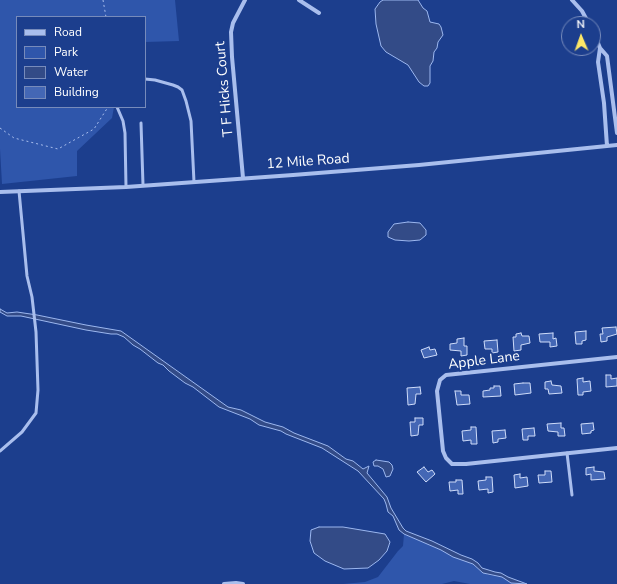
<!DOCTYPE html>
<html>
<head>
<meta charset="utf-8">
<style>
  body { margin:0 }
  #map { position:relative; width:617px; height:584px; overflow:hidden; background:#1c3e8d; font-family:"Nunito Sans",sans-serif }
  canvas { display:block }
  .legend { position:absolute; left:16px; top:16px; width:130px; height:92px; box-sizing:border-box; background:#1c3e8d; border:1px solid #778bbb; margin:0; padding:5px 7px; list-style:none; font-size:12px; color:#fff }
  .legend li { display:flex; align-items:center; gap:8px; height:20px }
  .legend b { width:20px; border:1px solid #778bbb }
  .north { position:absolute; left:561px; top:16px; width:40px; height:40px; box-sizing:border-box; background:#1c3e8d; border:1px solid #778bbb; border-radius:50%; rotate:358deg; font-size:11px; font-weight:700; line-height:16px; text-align:center; color:#fff }
  .north::after { content:''; display:block; margin:auto; width:14px; height:18px; background:#fde767; clip-path:polygon(50% 0,100% 100%,50% 72%,0 100%) }
</style>
</head>
<body>
<div id="map">
<canvas width="617" height="584"></canvas>
<ul class="legend">
<li><b style="height:5px;background:#a9beed"></b>Road</li>
<li><b style="height:11px;background:#2f56ab"></b>Park</li>
<li><b style="height:11px;background:#334b87"></b>Water</li>
<li><b style="height:11px;background:#4467b5"></b>Building</li>
</ul>
<div class="north">N</div>
</div>
<script>
const g = document.querySelector('canvas').getContext('2d');
g.lineJoin = 'round';
function fill(path, color) { g.fillStyle = color; g.fill(path, 'evenodd'); }
const toPath = rows => new Path2D(rows.map(r => 'M' + r).join(''));
function strokePath(path, color, width, dash) { g.strokeStyle = color; g.lineWidth = width; g.lineCap = dash ? 'butt' : 'round'; g.setLineDash(dash || []); g.stroke(path); }
function drawText(font, color, halo, rows, align = 'center') {
  g.font = font + ' "Nunito Sans",sans-serif'; g.lineWidth = 3.5; g.setLineDash([]); g.textBaseline = 'middle'; g.strokeStyle = halo; g.fillStyle = color; for (const [text, x, y, turn = 0] of rows) {
    g.save(); g.translate(x, y); g.rotate((+turn || 0) * Math.PI / 180); g.textAlign = isNaN(turn) ? turn : align; if (halo) g.strokeText(text, 0, 0); g.fillText(text, 0, 0); g.restore();
  }
}
const green = toPath([
  [0,0,175,0,179,41,145,42,145,17,17,17,17,107,114,107,112,118,77,151,77,176,2,184,0,149],
  [404,534,473,564,478,569,488,575,502,577,511,583,516,584,470,584,454,581,442,584,343,584,365,582,378,577,398,551,403,546]
]);
const water = toPath([
  [383,0,418,0,423,8,427,11,430,22,439,24,441,27,443,35,438,42,437,48,434,52,433,61,430,66,430,83,428,86,424,86,419,82,408,65,386,52,381,46,376,24,375,9,380,2,383,0],
  [408,222,420,223,426,230,426,235,420,240,409,241,395,240,388,237,388,232,394,224,408,222],
  [0,309,7,313,17,312,37,315,86,325,121,331,228,407,241,410,265,422,283,427,294,433,328,446,346,459,353,461,363,469,369,466,367,473,387,497,391,508,403,528,406,531,432,541,461,555,472,559,478,563,482,568,495,572,501,573,508,577,527,584,511,583,502,577,483,573,473,564,453,557,441,550,404,534,399,530,393,516,388,512,386,504,384,499,358,471,322,448,286,434,281,431,259,425,250,419,219,407,193,387,185,383,169,371,163,365,158,363,140,349,133,345,124,337,117,334,111,334,86,330,21,316,7,316,0,312,0,309],
  [376,460,389,462,392,465,393,469,390,476,386,477,383,469,378,466,374,466,373,462,376,460],
  [319,527,343,527,385,534,390,542,387,551,379,560,368,568,344,569,325,561,314,553,310,541,311,530,319,527]
]);
const building = toPath([
  [616,327,617,334,607,337,607,341,601,342,600,334,603,334,602,328,616,327],
  [586,331,586,340,582,341,582,344,576,344,575,332,586,331],
  [521,333,522,336,529,336,530,343,521,345,521,350,514,351,513,337,516,337,516,334,521,333],
  [553,333,553,339,556,338,557,346,550,347,550,342,540,342,539,334,553,333],
  [464,338,464,346,467,346,467,355,461,356,461,351,450,350,450,344,457,343,457,339,464,338],
  [497,340,498,352,492,353,492,349,485,349,484,341,497,340],
  [429,347,430,350,435,349,437,355,424,358,421,350,429,347],
  [606,375,611,375,611,379,617,378,617,386,606,387,606,375],
  [583,378,583,382,590,381,591,391,583,392,583,395,578,395,577,379,583,378],
  [551,381,552,385,561,386,562,393,549,394,548,389,545,389,545,382,551,381],
  [523,383,530,383,531,393,515,395,514,384,523,383],
  [494,386,500,386,501,396,483,397,483,391,490,390,490,388,494,388,494,386],
  [420,387,421,394,416,394,415,404,408,405,407,388,420,387],
  [455,391,461,391,461,395,469,395,470,404,457,405,455,391],
  [415,418,423,418,423,425,419,425,418,435,411,436,410,422,415,422,415,418],
  [561,423,561,428,564,428,565,436,558,436,558,432,548,431,547,424,561,423],
  [593,423,594,430,591,431,591,433,582,434,581,424,593,423],
  [471,427,476,427,477,444,471,444,471,440,463,441,462,431,471,430,471,427],
  [534,428,535,436,528,436,528,440,523,440,522,429,534,428],
  [505,430,506,438,498,439,498,442,493,443,492,431,505,430],
  [424,467,428,472,432,470,435,474,426,482,417,472,424,467],
  [594,467,594,471,604,472,605,479,591,480,591,474,586,475,586,468,594,467],
  [545,471,551,471,552,482,539,483,538,475,545,475,545,471],
  [520,474,520,478,527,477,528,486,515,488,514,475,520,474],
  [486,477,492,477,493,492,488,493,488,489,479,490,478,481,486,480,486,477],
  [456,480,462,480,463,494,458,494,458,490,450,491,449,482,456,482,456,480]
]);
const path = toPath([
  [103,0,106,17],
  [0,128,14,138,58,149,94,129,108,107]
]);
const service = toPath([
  [145,79,155,80,173,85,178,87,182,90,186,101,191,121,194,182],
  [117,107,123,121,125,133,126,187],
  [141,123,143,185],
  [0,451,22,432,36,413,38,390,36,332,32,297,27,276,19,191],
  [567,453,572,495]
]);
const minor = toPath([
  [299,0,319,13],
  [572,0,582,11,589,24],
  [593,31,600,48,607,56,617,133],
  [600,48,598,62,604,103,607,146],
  [243,178,232,57,231,32,233,23,245,0],
  [0,192,126,187,293,175,419,165,617,145],
  [617,357,446,375,440,380,437,391,443,451,446,458,452,464,466,464,617,448],
  [224,584,236,583,243,584]
]);
const streetNames = [
  ["T F Hicks Court",225,89,-95],
  ["12 Mile Road",308,162,-4],
  ["Apple Lane",484,361,-7]
];
fill(green, '#2f56ab');
fill(water, '#334b87');
strokePath(water, '#9cb7ef', 1);
fill(building, '#4467b5');
strokePath(building, '#cfdcf9', 1);
strokePath(path, '#a9beed', 1, [2, 3]);
strokePath(service, '#a9beed', 3);
strokePath(minor, '#a9beed', 4);
drawText('14px', '#fff', '#1c3e8d', streetNames);
</script>
</body>
</html>
